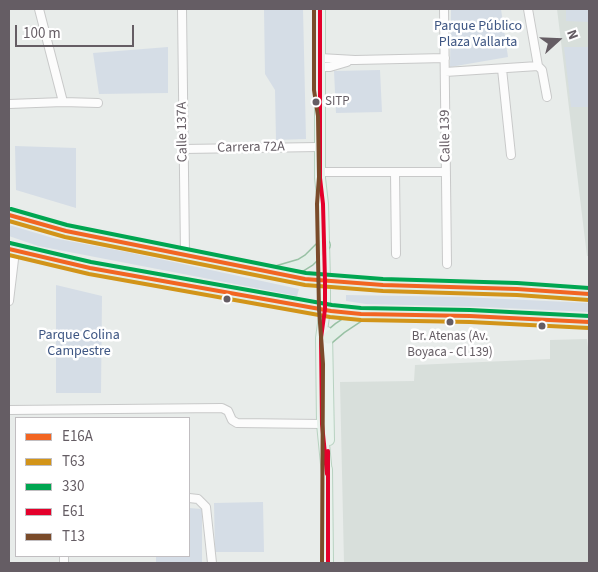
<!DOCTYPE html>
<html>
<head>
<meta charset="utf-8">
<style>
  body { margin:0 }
  #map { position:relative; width:598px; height:572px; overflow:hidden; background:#e8ecea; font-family:"Source Sans 3",sans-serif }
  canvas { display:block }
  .frame { position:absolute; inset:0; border:10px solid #655d64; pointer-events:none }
  .legend { position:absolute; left:15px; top:417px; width:175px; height:140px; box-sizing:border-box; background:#fff; border:1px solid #c1bec1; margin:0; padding:6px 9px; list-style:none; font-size:15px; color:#655d64 }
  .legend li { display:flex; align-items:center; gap:10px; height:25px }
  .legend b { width:25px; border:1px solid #c1bec1 }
  .north { position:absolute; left:533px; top:15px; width:50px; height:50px; -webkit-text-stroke:4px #fff; paint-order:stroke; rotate:70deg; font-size:14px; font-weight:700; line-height:20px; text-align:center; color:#655d64 }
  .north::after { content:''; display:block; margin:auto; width:18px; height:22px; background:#655d64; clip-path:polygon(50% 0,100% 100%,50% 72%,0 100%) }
  .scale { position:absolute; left:15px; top:25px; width:119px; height:22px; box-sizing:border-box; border:2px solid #655d64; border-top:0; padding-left:6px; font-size:15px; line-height:18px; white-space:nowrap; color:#655d64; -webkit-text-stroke:4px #fff; paint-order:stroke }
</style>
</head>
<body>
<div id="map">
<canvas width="598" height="572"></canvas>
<div class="frame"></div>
<ul class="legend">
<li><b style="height:6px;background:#f26522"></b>E16A</li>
<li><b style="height:6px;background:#d29419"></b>T63</li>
<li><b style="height:6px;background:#00a651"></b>330</li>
<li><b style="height:6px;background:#e4002b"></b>E61</li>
<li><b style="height:6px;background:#7a4b2a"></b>T13</li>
</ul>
<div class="north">N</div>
<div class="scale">100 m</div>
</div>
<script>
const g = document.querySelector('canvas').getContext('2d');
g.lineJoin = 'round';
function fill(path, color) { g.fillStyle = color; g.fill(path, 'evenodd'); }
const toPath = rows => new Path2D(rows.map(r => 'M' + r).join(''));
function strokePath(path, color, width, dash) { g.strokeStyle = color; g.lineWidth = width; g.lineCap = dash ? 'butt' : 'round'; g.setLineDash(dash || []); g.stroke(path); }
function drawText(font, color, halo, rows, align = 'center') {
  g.font = font + ' "Source Sans 3",sans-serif'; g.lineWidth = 5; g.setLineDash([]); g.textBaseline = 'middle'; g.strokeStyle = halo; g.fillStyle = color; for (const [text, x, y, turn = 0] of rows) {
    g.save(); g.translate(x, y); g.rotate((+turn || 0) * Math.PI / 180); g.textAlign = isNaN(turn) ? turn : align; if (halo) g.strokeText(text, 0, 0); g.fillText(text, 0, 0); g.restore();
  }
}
const education = toPath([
  [557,9,589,9,589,256,587,256],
  [587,339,589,356,589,563,344,563,340,382,414,381,415,365,550,359,550,340]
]);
const green = toPath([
  [264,9,303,9,306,139,276,140,275,90,265,74],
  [451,9,501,9,508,57,450,67],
  [566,9,589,9,589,22,566,21],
  [168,47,168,93,99,94,93,53],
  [564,47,589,47,589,107,571,107],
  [380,70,382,112,336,113,334,71],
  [15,146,76,148,76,208,16,190],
  [9,225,53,238,127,252,299,289,297,296,38,246,9,236],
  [56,285,102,296,101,393,56,393],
  [346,295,463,297,589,303,589,312,482,307,366,304,346,301],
  [263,502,264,552,215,552,214,503],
  [189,508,202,509,202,563,156,563,156,556,189,556]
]);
const minor = toPath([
  [39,9,63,102],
  [182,9,185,255],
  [444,9,447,264],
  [528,9,538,66],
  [320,58,355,60,445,58],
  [320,67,330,67,347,62],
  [502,69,511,155],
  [445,72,538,66,542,70,547,97],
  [9,104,63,102,98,103],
  [183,149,319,147],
  [325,172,446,172],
  [395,172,396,254],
  [9,301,15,251],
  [9,410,222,408,228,411,232,420,237,423,322,424],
  [189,498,198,499,206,507,212,563],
  [64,563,64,556]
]);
const major = toPath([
  [320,9,320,178,323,204,325,281,325,309,321,338,322,424,327,474],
  [327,332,329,440],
  [327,469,328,563]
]);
const highway = toPath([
  [9,215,66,231,305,279,383,285,517,289,589,294],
  [9,249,90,268,331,311,361,314,470,316,589,322],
  [277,272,301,265,309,260,324,245],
  [328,338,340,328,361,314]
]);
const bus1 = toPath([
  [9,215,66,231,305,279,383,285,517,289,589,294],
  [9,249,90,268,331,311,361,314,470,316,589,322]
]);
const bus2 = toPath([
  [9,221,65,237,305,285,383,291,517,295,589,300],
  [9,255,89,274,330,317,361,320,470,322,589,328]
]);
const bus3 = toPath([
  [11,209,67,225,306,273,383,279,517,283,589,288],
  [10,243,91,262,332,305,361,308,470,310,589,316]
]);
const bus4 = toPath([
  [320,9,320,178,323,204,325,281,325,309,321,338,322,424,327,474],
  [328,451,328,563]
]);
const bus5 = toPath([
  [314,9,314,90,318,116,319,177,317,204,319,309,323,364,322,563]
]);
const markers = [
  [316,102,4.5,"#655d64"],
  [227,299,4.5,"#655d64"],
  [450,322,4.5,"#655d64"],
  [542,326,4.5,"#655d64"]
];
const busNames = [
  ["SITP",325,102],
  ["Br. Atenas (Av.",450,337,"center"],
  ["Boyaca - Cl 139)",450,353,"center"]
];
const parkNames = [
  ["Parque Público",478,27],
  ["Plaza Vallarta",478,43],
  ["Parque Colina",79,336],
  ["Campestre",79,352]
];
const streetNames = [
  ["Calle 137A",183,132,-91],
  ["Calle 139",446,136,-91],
  ["Carrera 72A",251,148,-1]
];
fill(education, '#d8dfdb');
fill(green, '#d5dde6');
strokePath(minor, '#c8c9c9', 10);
strokePath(major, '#b8d2c1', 12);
strokePath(highway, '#98c1a4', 14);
strokePath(minor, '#fcfcfc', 8);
strokePath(major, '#e9f2ed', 10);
strokePath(highway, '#e3eee7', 11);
strokePath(bus1, '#f26522', 4);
strokePath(bus2, '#d29419', 4);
strokePath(bus3, '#00a651', 4);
strokePath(bus4, '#e4002b', 4);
strokePath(bus5, '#7a4b2a', 4);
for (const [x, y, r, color] of markers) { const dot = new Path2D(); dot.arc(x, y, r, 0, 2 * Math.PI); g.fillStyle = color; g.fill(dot); strokePath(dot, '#fff', 2); }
drawText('13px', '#655d64', '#fff', busNames, 'left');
drawText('14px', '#3e5683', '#fff', parkNames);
drawText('14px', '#655d64', '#fff', streetNames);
</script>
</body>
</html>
